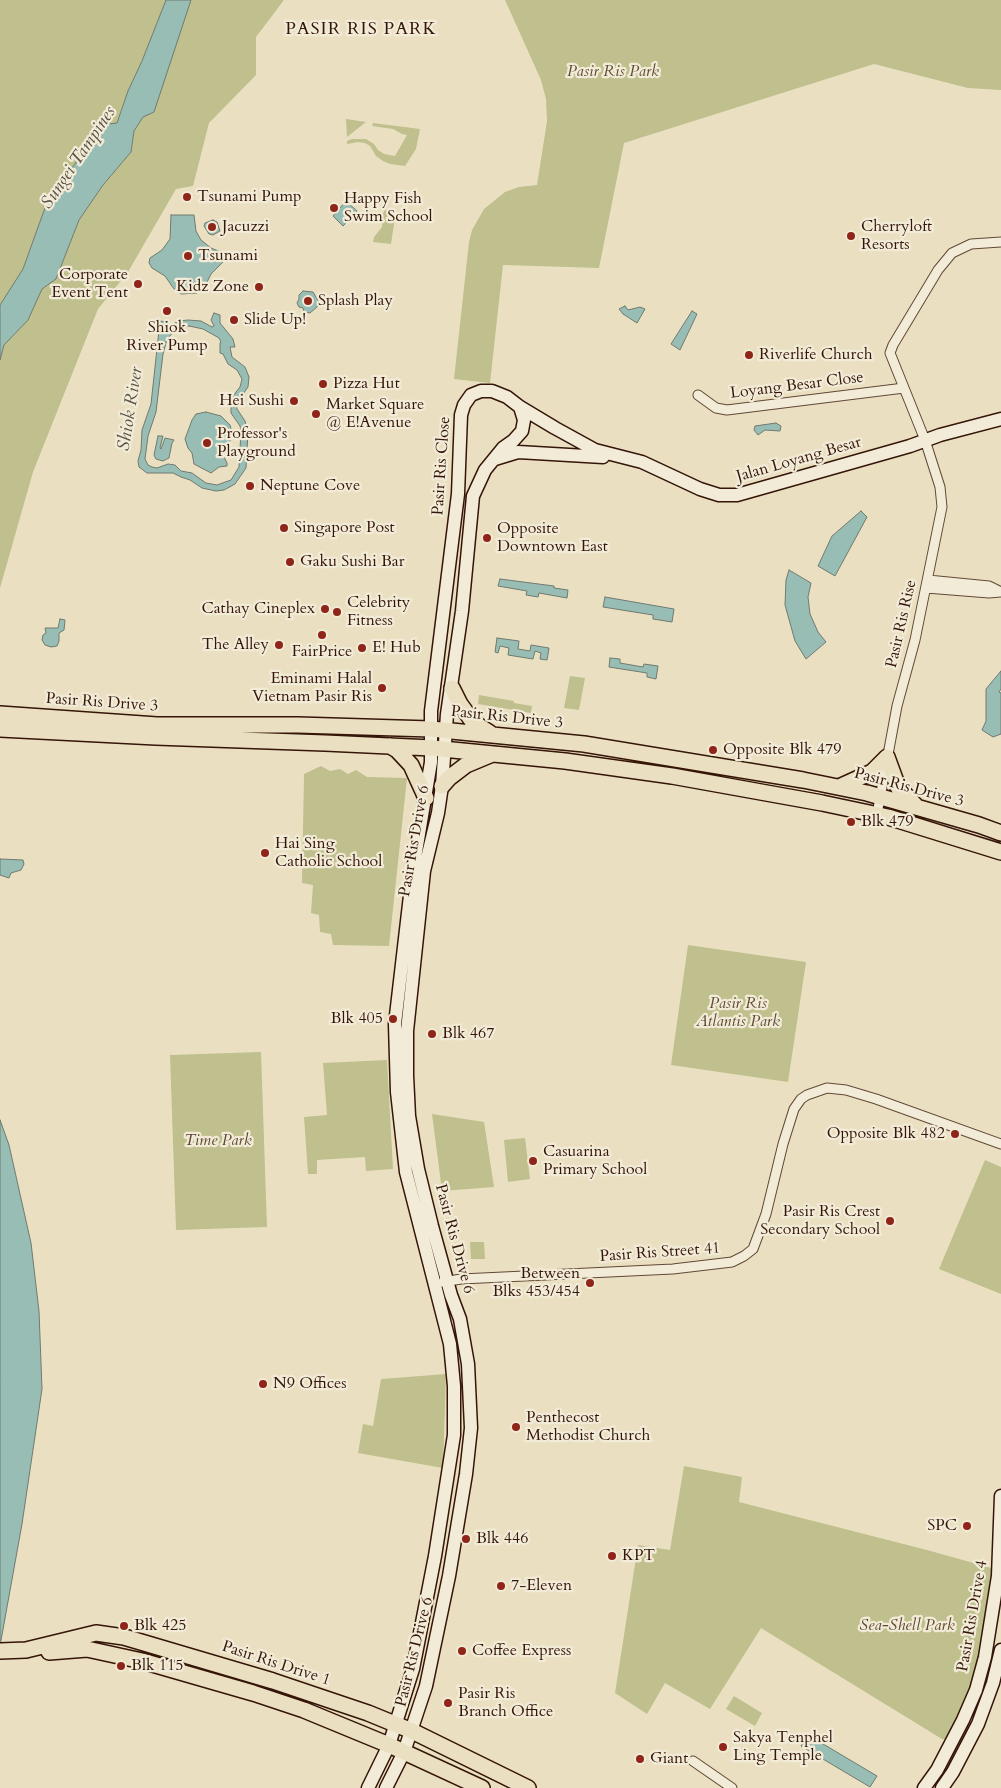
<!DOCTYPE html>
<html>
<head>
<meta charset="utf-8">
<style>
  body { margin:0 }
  canvas { display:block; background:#eae0c1 }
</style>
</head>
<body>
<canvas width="1001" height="1788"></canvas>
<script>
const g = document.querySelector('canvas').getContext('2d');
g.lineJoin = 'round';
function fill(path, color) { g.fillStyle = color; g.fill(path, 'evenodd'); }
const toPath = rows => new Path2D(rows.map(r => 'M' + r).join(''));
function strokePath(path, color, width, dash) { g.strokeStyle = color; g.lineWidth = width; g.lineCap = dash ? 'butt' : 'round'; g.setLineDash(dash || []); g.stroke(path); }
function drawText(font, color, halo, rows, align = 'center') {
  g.font = font + ' Cardo,serif'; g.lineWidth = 4.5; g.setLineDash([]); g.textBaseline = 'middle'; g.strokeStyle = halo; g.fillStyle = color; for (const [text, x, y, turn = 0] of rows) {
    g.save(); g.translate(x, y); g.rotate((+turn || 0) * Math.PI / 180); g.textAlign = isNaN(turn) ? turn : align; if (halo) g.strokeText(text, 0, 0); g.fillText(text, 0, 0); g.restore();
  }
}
const green = toPath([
  [0,0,166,0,142,61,128,91,117,123,77,163,46,205,23,269,0,305],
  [191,0,284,0,256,37,256,75,209,123,193,186,176,189,128,272,98,309,33,472,0,588,0,360,4,345,28,320,42,289,56,279,79,220,103,185,131,152,134,131,143,117,173,50],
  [505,0,1001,0,1001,90,968,88,874,64,624,143,599,268,503,265,490,383,454,379,469,242,472,230,484,209,505,192,519,187,537,185,547,121,546,99,541,80],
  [346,119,366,122,347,137],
  [373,123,420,129,416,149,405,166,390,164,383,161,376,156,370,146,365,143,358,142,347,144,347,141,352,139,366,139,374,144,378,150,384,154,395,156,407,135,402,134,393,129,372,126],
  [385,210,396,211,391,244,373,242,374,237,382,227,382,215],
  [570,676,585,678,579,710,564,708],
  [479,695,514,701,514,703,532,706,531,713,478,704],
  [321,766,330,771,340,769,348,774,356,770,367,777,407,778,389,946,333,945,331,934,320,932,319,915,311,913,313,885,302,883,304,774],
  [688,945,806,962,788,1082,671,1065],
  [261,1052,267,1227,176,1230,170,1055],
  [387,1060,393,1169,366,1171,365,1157,317,1160,317,1174,308,1174,304,1117,327,1115,323,1063],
  [432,1114,484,1122,494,1187,442,1191],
  [525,1138,530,1179,508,1182,504,1140],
  [985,1160,1001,1167,1001,1294,939,1269],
  [470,1242,484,1242,485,1259,471,1259],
  [446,1374,443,1468,358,1453,363,1424,373,1426,381,1379],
  [684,1466,742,1477,739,1502,927,1550,995,1569,975,1679,951,1739,942,1739,761,1628,710,1709,665,1683,647,1714,615,1693,638,1545,670,1550],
  [734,1696,762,1713,755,1726,726,1709]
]);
const water = toPath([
  [166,0,191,0,154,112,143,117,134,131,131,152,103,185,79,220,56,279,42,289,28,320,4,345,0,360,0,305,23,269,46,205,102,125,117,123,128,91,142,61,166,0],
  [346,201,357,211,343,226,333,216,346,201],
  [171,215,194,215,196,231,201,240,211,248,223,253,224,261,211,274,205,286,197,293,181,294,174,289,165,276,152,268,149,263,150,258,162,250,170,239,171,215],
  [213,220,217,222,220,231,213,235,209,234,204,226,205,223,213,220],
  [303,291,313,292,319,302,318,306,310,313,304,312,303,308,299,307,297,303,299,299,299,295,303,291],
  [625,306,628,310,640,307,645,309,637,323,623,314,619,309,625,306],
  [692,311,697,314,680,350,671,344,692,311],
  [214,313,220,315,220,323,233,339,235,347,230,347,232,357,245,367,249,377,248,387,236,404,237,409,245,421,248,432,246,468,235,484,224,490,216,491,202,488,190,480,181,477,173,473,147,473,139,467,138,461,141,450,142,430,151,404,160,321,168,322,167,327,179,321,188,320,201,321,212,327,214,326,211,320,214,313],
  [189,326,203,329,219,338,221,342,220,343,220,353,223,354,228,364,237,370,242,379,240,387,233,396,231,403,231,413,240,426,241,431,239,467,231,480,217,485,206,483,192,473,181,471,175,465,168,464,157,468,152,467,148,465,145,459,148,436,156,412,163,354,167,339,176,329,189,326],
  [206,412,221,416,230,425,232,432,231,439,223,455,227,463,227,466,219,467,211,473,194,464,192,453,188,448,185,439,192,420,196,414,206,412],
  [776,423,781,426,780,431,765,430,758,435,754,430,755,426,776,423],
  [158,436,163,436,160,448,161,449,165,438,174,440,172,443,169,458,163,461,156,459,154,455,158,436],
  [861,511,867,517,835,576,818,566,832,536,861,511],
  [789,570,811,583,808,597,810,614,818,632,826,642,806,659,795,641,785,605,786,580,789,570],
  [500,579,554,586,554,588,568,590,567,598,539,593,538,597,526,595,527,591,498,586,500,579],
  [605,597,674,609,672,622,653,619,653,615,603,607,605,597],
  [60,619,65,620,64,630,59,633,59,641,57,646,51,647,45,645,42,640,43,635,46,633,45,628,58,628,60,619],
  [497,638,519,641,518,649,530,651,531,645,549,648,547,660,540,659,541,653,535,651,533,659,508,655,509,648,500,646,498,653,495,652,497,638],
  [610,658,620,659,620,663,643,667,644,664,658,666,656,679,647,677,647,673,609,667,610,658],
  [1001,671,1001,689,999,692,1001,693,1001,734,993,737,982,730,986,721,986,689,1001,671],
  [0,859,23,860,24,864,21,870,11,873,9,878,0,875,0,859],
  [0,1120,9,1145,31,1243,39,1311,42,1389,22,1524,0,1646,0,1120],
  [808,1735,877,1776,870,1787,801,1746,808,1735]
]);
const street = toPath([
  [698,395,716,408,727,410,904,388],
  [928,580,989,586,999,591],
  [926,588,989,593,1001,592],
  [877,814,897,706,915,640,942,507,940,487,925,440,890,353,893,345,938,270,952,253,971,244,1001,242],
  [443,1282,461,1279,673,1269,732,1262,744,1256,753,1249,766,1214,783,1144,794,1109,801,1099,807,1095,827,1088,846,1090,876,1099,1001,1144],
  [693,1761,732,1788]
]);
const secondary = toPath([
  [495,459,518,452,603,457],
  [368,1788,389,1745,413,1669,435,1556,454,1435,454,1386,450,1344,406,1172,397,1092,395,1024,413,870,431,762,431,711,458,494,461,415,464,405,471,395,481,391,492,391,507,397,520,407,555,428,595,450,642,462,700,489,719,495,737,495,910,446,940,435,1001,419],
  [386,1788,404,1752,426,1686,449,1576,466,1474,471,1428,468,1364,460,1319,451,1295,432,1226,418,1169,409,1116,407,1075,407,1031,424,871,438,813,442,786,447,714,462,611,473,496,485,470,503,448,513,441,522,431,524,420,520,407],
  [924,1788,937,1770,963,1720,976,1690,985,1657,998,1576,1001,1496],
  [942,1788,953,1772,978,1724,993,1683,1001,1650]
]);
const primary = toPath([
  [452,688,460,704,473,722,490,733],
  [0,714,157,725,298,725,431,729,584,744,803,780,867,793,979,825,1001,833],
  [0,729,156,737,325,743,432,748,565,761,672,776,822,803,888,817,1001,852],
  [390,746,397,750,411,765,426,798],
  [442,786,449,778,466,765,490,755],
  [839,787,872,772,887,757,898,787,915,805],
  [0,1651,26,1650,96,1633,124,1637,273,1681,368,1713,412,1731,528,1788],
  [49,1652,87,1649,142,1661,253,1693,304,1710,389,1745,482,1788]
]);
const markers = [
  [187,197,5,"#8f2418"],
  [334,208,5,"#8f2418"],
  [212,227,5,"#8f2418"],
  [851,236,5,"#8f2418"],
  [188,256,5,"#8f2418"],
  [138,284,5,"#8f2418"],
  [259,287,5,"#8f2418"],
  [308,301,5,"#8f2418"],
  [167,311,5,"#8f2418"],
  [234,320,5,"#8f2418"],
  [749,355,5,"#8f2418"],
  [323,384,5,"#8f2418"],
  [294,401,5,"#8f2418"],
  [316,414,5,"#8f2418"],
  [207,443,5,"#8f2418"],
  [250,486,5,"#8f2418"],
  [284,528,5,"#8f2418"],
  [487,538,5,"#8f2418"],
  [290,562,5,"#8f2418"],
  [325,609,5,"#8f2418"],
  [337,612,5,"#8f2418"],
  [322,635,5,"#8f2418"],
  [279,645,5,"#8f2418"],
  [362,648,5,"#8f2418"],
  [382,688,5,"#8f2418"],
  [713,750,5,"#8f2418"],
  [851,822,5,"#8f2418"],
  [265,853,5,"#8f2418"],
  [393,1019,5,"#8f2418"],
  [432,1034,5,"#8f2418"],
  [955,1134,5,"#8f2418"],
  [533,1161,5,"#8f2418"],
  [890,1221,5,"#8f2418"],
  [590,1283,5,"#8f2418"],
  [263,1384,5,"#8f2418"],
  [516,1427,5,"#8f2418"],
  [967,1526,5,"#8f2418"],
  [466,1539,5,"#8f2418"],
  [612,1556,5,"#8f2418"],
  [501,1586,5,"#8f2418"],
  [124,1626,5,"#8f2418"],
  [462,1651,5,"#8f2418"],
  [121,1666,5,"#8f2418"],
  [448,1703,5,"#8f2418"],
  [723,1747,5,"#8f2418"],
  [640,1759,5,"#8f2418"]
];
const parkNames = [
  ["Pasir Ris Park",613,72],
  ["Pasir Ris",738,1004],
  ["Atlantis Park",738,1022],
  ["Time Park",218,1141],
  ["Sea-Shell Park",907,1626]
];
const poiNames = [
  ["Tsunami Pump",197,197],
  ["Happy Fish",344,199],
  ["Swim School",344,217],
  ["Jacuzzi",222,227],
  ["Cherryloft",861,227],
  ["Resorts",861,245],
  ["Tsunami",198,256],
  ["Corporate",128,275,"right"],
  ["Event Tent",128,293,"right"],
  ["Kidz Zone",249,287,"right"],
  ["Splash Play",318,301],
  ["Slide Up!",244,320],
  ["Shiok",167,328,"center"],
  ["River Pump",167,346,"center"],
  ["Riverlife Church",759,355],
  ["Pizza Hut",333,384],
  ["Hei Sushi",284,401,"right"],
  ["Market Square",326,405],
  ["@ E!Avenue",326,423],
  ["Professor's",217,434],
  ["Playground",217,452],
  ["Neptune Cove",260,486],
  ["Singapore Post",294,528],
  ["Opposite",497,529],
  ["Downtown East",497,547],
  ["Gaku Sushi Bar",300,562],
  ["Celebrity",347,603],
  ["Fitness",347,621],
  ["Cathay Cineplex",315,609,"right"],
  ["The Alley",269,645,"right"],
  ["E! Hub",372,648],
  ["FairPrice",322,652,"center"],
  ["Eminami Halal",372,679,"right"],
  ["Vietnam Pasir Ris",372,697,"right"],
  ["Opposite Blk 479",723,750],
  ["Blk 479",861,822],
  ["Hai Sing",275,844],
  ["Catholic School",275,862],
  ["Blk 405",383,1019,"right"],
  ["Blk 467",442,1034],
  ["Opposite Blk 482",945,1134,"right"],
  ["Casuarina",543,1152],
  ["Primary School",543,1170],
  ["Pasir Ris Crest",880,1212,"right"],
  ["Secondary School",880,1230,"right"],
  ["Between",580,1274,"right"],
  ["Blks 453/454",580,1292,"right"],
  ["N9 Offices",273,1384],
  ["Penthecost",526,1418],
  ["Methodist Church",526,1436],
  ["SPC",957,1526,"right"],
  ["Blk 446",476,1539],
  ["KPT",622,1556],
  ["7-Eleven",511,1586],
  ["Blk 425",134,1626],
  ["Coffee Express",472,1651],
  ["Blk 115",131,1666],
  ["Pasir Ris",458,1694],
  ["Branch Office",458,1712],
  ["Sakya Tenphel",733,1738],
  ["Ling Temple",733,1756],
  ["Giant",650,1759]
];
const streetNames = [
  ["Loyang Besar Close",797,386,-7],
  ["Jalan Loyang Besar",799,460,-16],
  ["Pasir Ris Close",442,466,-86],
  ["Pasir Ris Rise",902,624,-77],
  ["Pasir Ris Drive 3",102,703,4],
  ["Pasir Ris Drive 3",507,718,6],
  ["Pasir Ris Drive 3",909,788,15],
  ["Pasir Ris Drive 6",415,841,-80],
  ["Pasir Ris Drive 6",454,1239,75],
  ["Pasir Ris Street 41",660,1253,-4],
  ["Pasir Ris Drive 4",973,1616,-80],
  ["Pasir Ris Drive 6",415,1652,-76],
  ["Pasir Ris Drive 1",276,1664,18]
];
const neighbourhoodNames = [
  ["PASIR RIS PARK",361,30]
];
const waterNames = [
  ["Sungei Tampines",79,158,-56],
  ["Shiok River",131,409,-81]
];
fill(green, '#bfc08d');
fill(water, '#98bdb4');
strokePath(water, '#707a6f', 1);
strokePath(street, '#624836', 11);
strokePath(secondary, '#351508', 15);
strokePath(primary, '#351508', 18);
strokePath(street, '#f1ebd7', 9);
strokePath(secondary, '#f1ebd7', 12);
strokePath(primary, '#eae0c1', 15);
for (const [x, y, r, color] of markers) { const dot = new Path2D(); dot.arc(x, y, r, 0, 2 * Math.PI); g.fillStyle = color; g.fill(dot); strokePath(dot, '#f1ebd7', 2); }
drawText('italic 16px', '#5e4830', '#f1ebd7', parkNames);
drawText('16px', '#351508', '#f1ebd7', poiNames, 'left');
drawText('16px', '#351508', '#f1ebd7', streetNames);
g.letterSpacing = '1px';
drawText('18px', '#351508', '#f1ebd7', neighbourhoodNames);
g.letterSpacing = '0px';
drawText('italic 18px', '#585044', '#f1ebd7', waterNames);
</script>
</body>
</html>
